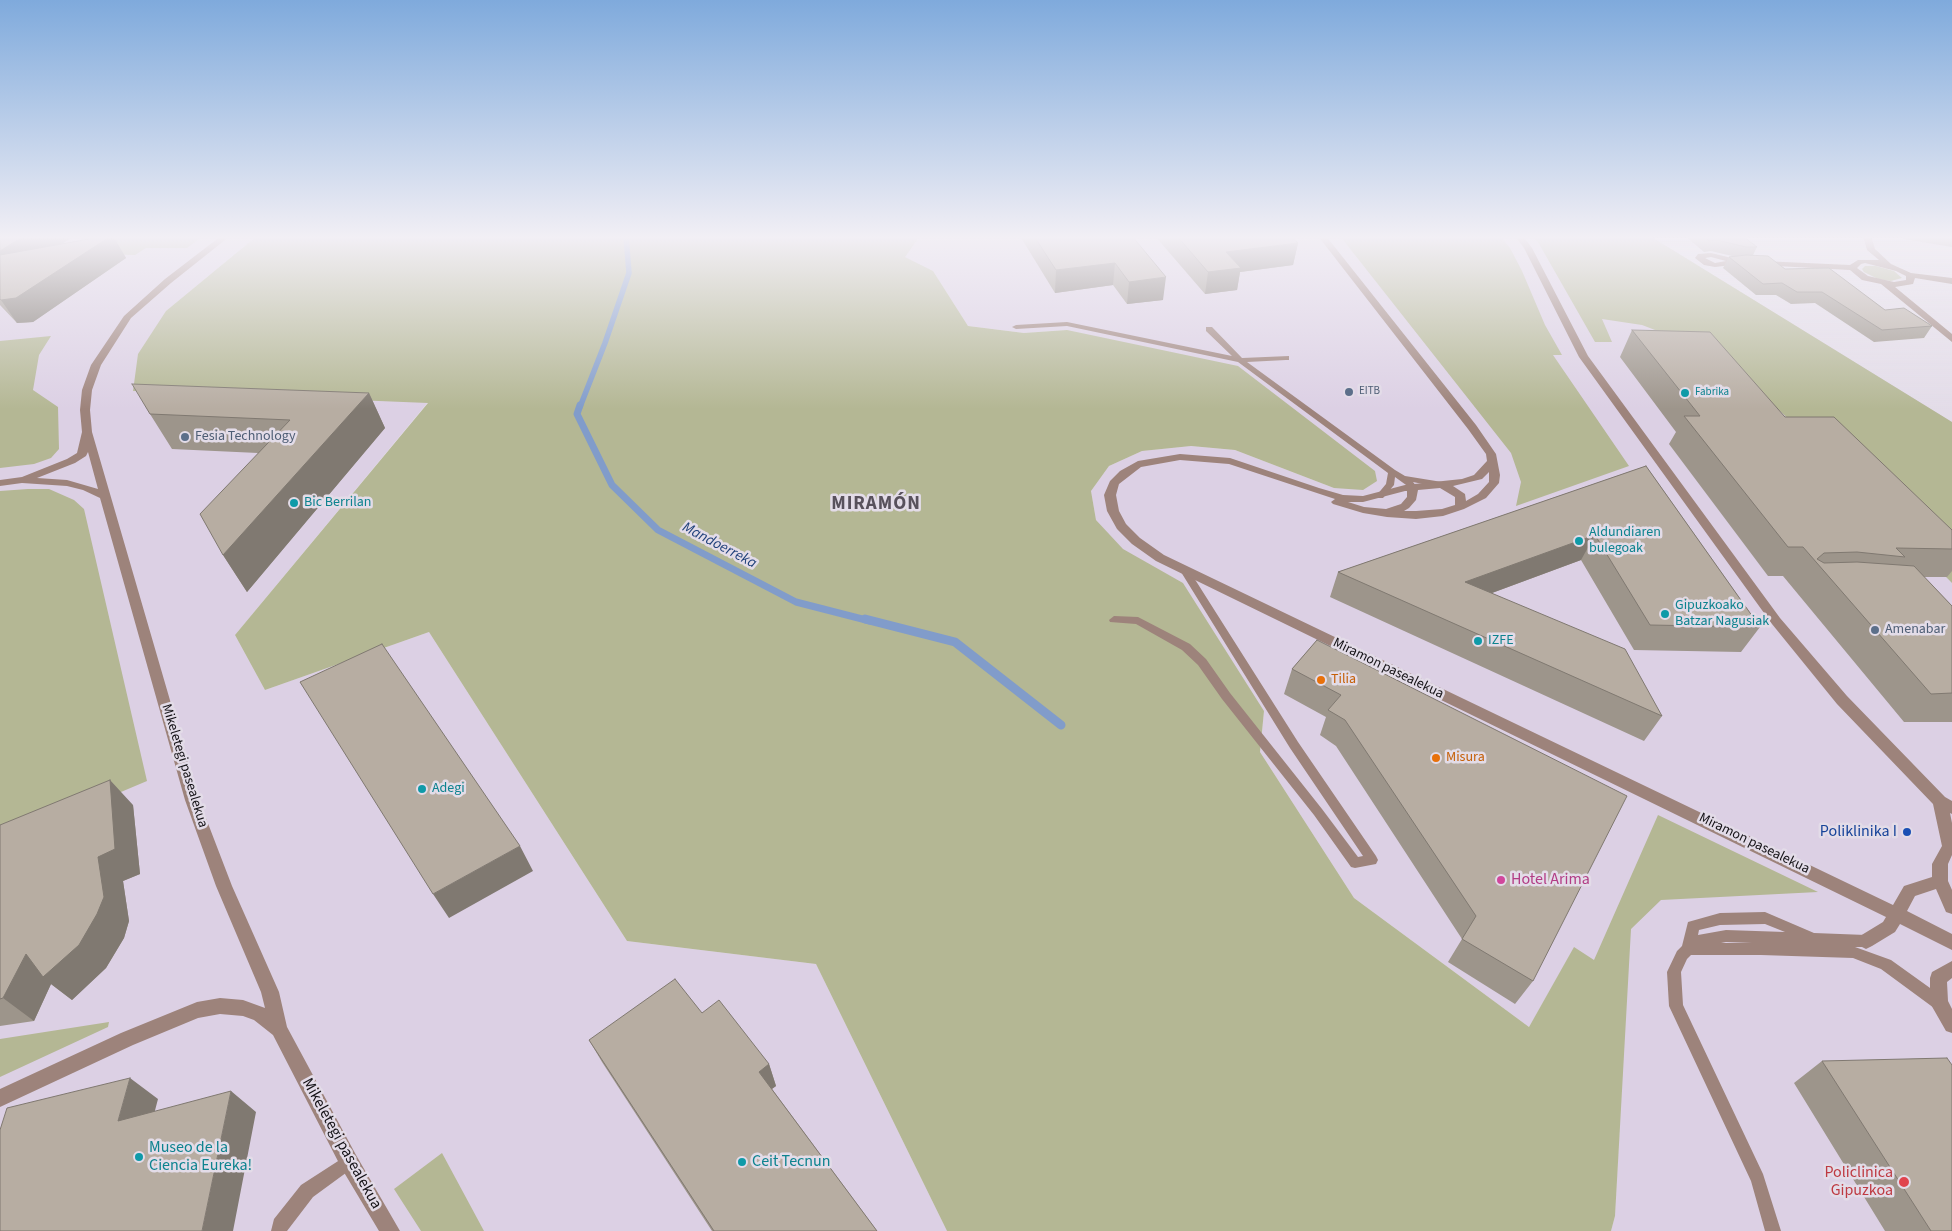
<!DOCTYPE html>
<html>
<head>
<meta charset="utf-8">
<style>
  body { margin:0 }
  canvas { display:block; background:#e3dce8 }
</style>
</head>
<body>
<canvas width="1952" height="1231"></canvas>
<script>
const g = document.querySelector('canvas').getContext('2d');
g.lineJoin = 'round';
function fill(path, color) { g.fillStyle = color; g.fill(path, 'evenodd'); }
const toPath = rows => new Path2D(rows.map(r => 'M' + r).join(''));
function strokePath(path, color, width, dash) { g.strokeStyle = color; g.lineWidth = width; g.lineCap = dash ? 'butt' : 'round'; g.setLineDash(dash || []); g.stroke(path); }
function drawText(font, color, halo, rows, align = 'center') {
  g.font = font + ' "Source Sans 3",sans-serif'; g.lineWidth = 5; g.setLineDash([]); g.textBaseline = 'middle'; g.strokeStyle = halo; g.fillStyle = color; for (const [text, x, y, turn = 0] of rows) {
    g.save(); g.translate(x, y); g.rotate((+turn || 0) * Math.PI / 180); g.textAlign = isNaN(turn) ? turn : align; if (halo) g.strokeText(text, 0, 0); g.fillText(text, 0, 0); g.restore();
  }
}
const industrial = toPath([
  [0,236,257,236,166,311,133,391,428,402,235,635,265,690,429,632,627,941,816,964,947,1231,0,1231],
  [920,236,1650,236,1952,422,1952,1231,1611,1231,1615,1216,1627,982,1574,948,1529,1027,1354,898,1260,752,1264,711,1183,583,1123,550,1096,520,1091,491,1109,466,1142,451,1191,446,1235,450,1334,488,1067,330,1024,333,968,326,933,271,904,257]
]);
const green = toPath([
  [88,236,203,236,187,248,146,248,135,255,66,253],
  [257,236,920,236,905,257,933,271,968,326,1024,333,1067,330,1238,366,1375,471,1377,481,1363,490,1334,488,1235,450,1191,446,1142,451,1109,466,1091,491,1096,520,1123,549,1183,583,1264,711,1260,752,1354,898,1529,1027,1574,947,1594,960,1658,815,1818,892,1661,900,1631,929,1615,1216,1611,1231,947,1231,816,964,627,941,429,632,265,690,235,635,428,403,133,391,138,354,166,311],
  [1340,236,1500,236,1510,248,1522,271,1545,325,1562,355,1553,355,1629,466,1516,506,1521,482,1511,453],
  [1532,236,1650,236,1952,422,1952,583,1816,445,1744,377,1676,338,1642,325,1602,319,1612,342,1595,342,1538,242],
  [1865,266,1876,266,1894,271,1902,278,1891,281,1878,279,1864,272,1862,269],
  [51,336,39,355,33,390,58,407,59,449,51,458,34,464,0,468,0,341],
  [28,489,49,489,74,500,84,509,147,781,0,843,0,491],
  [109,1022,108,1027,0,1077,0,1039],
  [442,1153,484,1231,421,1231,394,1189]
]);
const streamFar2 = toPath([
  [580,407,605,343,629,273,626,236]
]);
const streamFar1 = toPath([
  [580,405,577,414,612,485,658,530,796,602,870,621]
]);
const stream = toPath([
  [865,619,955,642,1061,725]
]);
const service = toPath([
  [1067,322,1232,356,1206,331,1206,327,1212,327,1242,358,1289,356,1289,360,1286,360,1247,362,1395,470,1405,476,1442,482,1446,485,1442,488,1413,482,1417,487,1413,490,1395,477,1394,485,1383,498,1377,498,1376,496,1386,484,1388,473,1238,362,1067,326,1016,329,1012,327,1016,325,1067,322],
  [1186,569,1189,570,1298,742,1376,856,1378,860,1376,864,1355,868,1351,867,1314,815,1222,699,1198,665,1182,650,1136,624,1110,622,1109,620,1114,616,1138,617,1190,644,1206,659,1230,693,1322,809,1358,857,1363,856,1290,748,1181,572,1186,569],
  [1765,912,1814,933,1866,935,1871,937,1873,941,1871,945,1866,947,1855,947,1891,960,1944,998,1946,1003,1944,1008,1939,1010,1934,1008,1881,969,1853,958,1761,955,1691,955,1687,959,1681,972,1683,1005,1763,1174,1781,1231,1765,1231,1751,1181,1669,1006,1667,972,1677,951,1682,946,1688,922,1720,913,1765,912],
  [1765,924,1785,932,1726,930,1698,935,1699,930,1720,925,1765,924],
  [1726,942,1752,943,1721,943,1726,942],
  [349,1154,354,1157,357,1162,354,1167,313,1197,287,1231,271,1231,274,1219,301,1185,349,1154]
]);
const minor = toPath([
  [221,236,230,236,171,283,131,318,101,365,92,390,90,410,92,432,199,800,232,886,279,992,287,1027,356,1155,400,1231,379,1231,342,1169,273,1035,254,1020,243,1016,220,1014,198,1018,133,1045,0,1107,0,1089,121,1033,197,1002,220,998,243,1000,265,1008,261,992,216,886,185,800,100,498,83,490,67,486,22,483,0,486,0,480,22,477,67,459,77,453,82,432,80,410,82,390,91,365,124,316,165,279,221,236],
  [88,452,98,489,67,480,37,478,75,463,86,456,88,452],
  [1318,236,1326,236,1476,425,1496,454,1500,475,1499,483,1486,498,1464,509,1443,516,1416,519,1387,517,1363,513,1333,504,1331,502,1335,499,1229,464,1180,460,1141,467,1119,484,1116,495,1119,511,1126,524,1140,538,1164,555,1893,905,1904,886,1932,877,1932,864,1942,846,1933,804,1837,704,1772,624,1579,357,1524,248,1515,236,1523,236,1532,248,1588,356,1780,618,1847,696,1945,797,1952,801,1952,814,1950,813,1952,823,1952,855,1948,864,1948,881,1952,890,1952,914,1946,912,1936,889,1915,896,1907,911,1952,934,1952,950,1900,924,1895,932,1872,946,1866,949,1860,946,1858,941,1860,936,1883,922,1886,917,1156,561,1132,544,1117,529,1107,511,1104,495,1110,481,1120,471,1138,461,1180,454,1230,458,1319,488,1343,495,1363,496,1405,485,1462,479,1474,475,1487,461,1486,454,1468,429,1318,236],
  [1489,472,1489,482,1478,494,1466,501,1465,494,1453,486,1482,479,1489,472],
  [1440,488,1455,497,1455,505,1442,509,1416,511,1404,511,1409,508,1416,500,1418,490,1440,488],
  [1405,491,1407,491,1407,497,1401,504,1386,509,1364,507,1348,502,1363,502,1405,491],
  [1863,236,1871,236,1875,249,1891,264,1911,273,1952,278,1952,284,1915,278,1913,284,1895,287,1952,334,1952,342,1881,284,1862,280,1850,270,1740,264,1715,267,1704,265,1695,258,1698,254,1711,253,1740,260,1850,265,1858,260,1879,260,1867,250,1863,236],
  [1711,257,1726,261,1715,263,1705,258,1711,257],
  [1865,263,1896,271,1906,276,1906,280,1894,282,1868,276,1857,268,1861,264,1865,263],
  [1952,961,1952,978,1947,982,1948,1001,1952,1009,1952,1033,1946,1031,1930,1003,1930,978,1932,972,1952,961]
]);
const wall = toPath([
  [0,236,74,236,61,244,106,236,113,236,126,258,33,322,17,323,0,305],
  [1020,236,1132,236,1163,300,1127,304,1113,285,1055,293],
  [1155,236,1290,236,1298,243,1293,265,1240,272,1237,290,1205,294],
  [1685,236,1743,236,1757,247,1753,255,1785,269,1885,310,1932,326,1924,338,1874,342,1815,303,1791,304,1776,295,1756,295,1723,268,1729,257,1732,256,1711,251,1704,252],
  [1902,236,1952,236,1952,247,1903,239],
  [1632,330,1785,417,1952,530,1952,571,1947,577,1924,577,1952,606,1952,722,1904,722,1783,576,1768,576,1669,444,1676,432,1620,357],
  [369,393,385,428,247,592,223,555,258,453,172,449,150,414],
  [1646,466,1760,627,1741,652,1634,650,1581,560,1492,593,1662,716,1644,741,1330,597,1338,572],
  [1317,640,1533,981,1515,1004,1448,962,1462,939,1336,746,1320,735,1326,717,1284,694,1292,669],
  [133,805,140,874,123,881,129,921,124,938,106,968,72,1000,51,984,34,1021,0,1026,0,825],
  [702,1013,769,1064,776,1086,772,1089,877,1231,712,1231,602,1062,589,1040],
  [1822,1061,1952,1231,1885,1231,1794,1083]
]);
const shadedWall = toPath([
  [24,236,74,236,7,280,0,270,0,251],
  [111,236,113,236,126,258,33,322,17,323,1,300],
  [1298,243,1293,265,1240,272,1237,290,1205,294,1208,272,1226,252],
  [1115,263,1113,285,1055,293,1056,270],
  [1166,277,1163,300,1127,304,1129,282],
  [369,393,385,428,247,592,223,555],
  [1595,535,1581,560,1454,607,1465,582],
  [110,780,133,805,140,874,123,881,129,921,124,938,106,968,72,1000,51,984,34,1021,3,998,26,954,98,857],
  [520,846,533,871,449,918,433,894],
  [769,1064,776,1086,766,1093,759,1072],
  [130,1078,158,1099,147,1141,118,1121],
  [231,1091,256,1112,233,1231,202,1231]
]);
const building = toPath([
  [0,236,24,236,0,251,0,236],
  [106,236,111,236,16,298,1,300,0,299,0,255,106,236],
  [1034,236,1132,236,1166,277,1129,282,1115,263,1056,270,1034,236],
  [1177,236,1290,236,1298,243,1226,252,1241,268,1208,272,1177,236],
  [1704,236,1743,236,1757,247,1746,247,1717,240,1709,241,1704,236],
  [1746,255,1768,256,1785,269,1829,268,1885,310,1904,308,1932,326,1882,330,1822,292,1797,292,1782,283,1763,284,1729,257,1746,255],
  [1632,330,1710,332,1785,417,1834,417,1952,530,1952,549,1896,548,1905,557,1857,552,1824,553,1817,559,1824,563,1857,562,1914,566,1952,606,1952,693,1931,694,1803,547,1788,547,1684,416,1700,416,1632,330],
  [132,384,369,393,223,555,200,514,290,420,150,414,132,384],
  [1646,466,1760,627,1650,625,1595,535,1465,582,1625,649,1662,716,1338,572,1646,466],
  [1317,640,1627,796,1533,981,1462,939,1476,916,1345,720,1328,710,1341,695,1292,669,1317,640],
  [382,644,520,846,433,894,300,682,382,644],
  [110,780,115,849,98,857,104,897,97,914,79,945,43,977,26,954,3,998,0,999,0,825,110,780],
  [675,979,702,1013,719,1000,769,1064,759,1072,877,1231,714,1231,589,1040,675,979],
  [1947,1058,1952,1065,1952,1231,1931,1231,1822,1061,1947,1058],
  [130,1078,118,1121,231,1091,202,1231,0,1231,0,1130,7,1108,130,1078]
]);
const markers = [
  [1349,392,5,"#5c6f8a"],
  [1685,393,5,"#0f9aa8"],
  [185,437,5,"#5c6f8a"],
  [294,503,5,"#0f9aa8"],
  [1579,541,5,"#0f9aa8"],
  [1665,614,5,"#0f9aa8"],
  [1875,630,5,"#5c6f8a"],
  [1478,641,5,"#0f9aa8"],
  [1321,680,5,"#e8710a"],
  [1436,758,5,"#e8710a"],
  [422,789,5,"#0f9aa8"],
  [1907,832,5,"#1a4fb4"],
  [1501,880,5,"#d1479c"],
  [139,1157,5,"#0f9aa8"],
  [742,1162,5,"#0f9aa8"],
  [1904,1182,6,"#e0444e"]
];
const farServicenames = [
  ["EITB",1359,392]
];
const farCulturenames = [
  ["Fabrika",1695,393]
];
const serviceNames = [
  ["Fesia Technology",195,437],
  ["Amenabar",1885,630]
];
const cultureNames = [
  ["Bic Berrilan",304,503],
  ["Aldundiaren",1589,533],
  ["bulegoak",1589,549],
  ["Gipuzkoako",1675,606],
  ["Batzar Nagusiak",1675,622],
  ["IZFE",1488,641],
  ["Adegi",432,789]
];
const streetNames = [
  ["Miramon pasealekua",1388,669,26],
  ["Mikeletegi pasealekua",184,766,73],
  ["Miramon pasealekua",1754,844,26]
];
const foodNames = [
  ["Tilia",1331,680],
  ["Misura",1446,758]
];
const waterNames = [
  ["Mandoerreka",719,546,28]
];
const nearTransitnames = [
  ["Poliklinika I",1897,832]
];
const nearHotelnames = [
  ["Hotel Arima",1511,880]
];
const nearStreetnames = [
  ["Mikeletegi pasealekua",341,1144,61]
];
const nearCulturenames = [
  ["Museo de la",149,1148],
  ["Ciencia Eureka!",149,1166],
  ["Ceit Tecnun",752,1162]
];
const nearHealthnames = [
  ["Policlinica",1893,1173],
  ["Gipuzkoa",1893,1191]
];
const districtNames = [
  ["MIRAMÓN",876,505]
];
fill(industrial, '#dcd0e4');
fill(green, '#b4b794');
strokePath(streamFar2, '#819cca', 5.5);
strokePath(streamFar1, '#819cca', 7);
strokePath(stream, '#819cca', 9);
fill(service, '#9d837b');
fill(minor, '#9d837b');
fill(wall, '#9d958b');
fill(shadedWall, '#807971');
fill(building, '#b7ada2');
strokePath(building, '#807971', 1);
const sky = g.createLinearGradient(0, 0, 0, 409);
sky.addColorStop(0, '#7faadc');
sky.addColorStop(0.58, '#f2eff5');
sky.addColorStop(1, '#f2eff500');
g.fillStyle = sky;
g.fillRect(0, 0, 1952, 409);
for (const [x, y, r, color] of markers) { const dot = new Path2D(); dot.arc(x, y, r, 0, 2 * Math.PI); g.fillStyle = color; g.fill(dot); strokePath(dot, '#e3dce8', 2); }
drawText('11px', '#4e5e75', '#e3dce8', farServicenames, 'left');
drawText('11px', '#0d838f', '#e3dce8', farCulturenames, 'left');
drawText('14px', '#4e5e75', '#e3dce8', serviceNames, 'left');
drawText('14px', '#0d838f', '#e3dce8', cultureNames, 'left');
drawText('14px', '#131115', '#e3dce8', streetNames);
drawText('14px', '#c56008', '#e3dce8', foodNames, 'left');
drawText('italic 15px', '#20417a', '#e3dce8', waterNames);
drawText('16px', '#164399', '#e3dce8', nearTransitnames, 'right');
drawText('16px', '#b23c85', '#e3dce8', nearHotelnames, 'left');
drawText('16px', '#131115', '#e3dce8', nearStreetnames);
drawText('16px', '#0d838f', '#e3dce8', nearCulturenames, 'left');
drawText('16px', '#be3a42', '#e3dce8', nearHealthnames, 'right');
g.letterSpacing = '1px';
drawText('bold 19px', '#58515c', '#e3dce8', districtNames);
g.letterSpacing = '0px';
</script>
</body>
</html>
